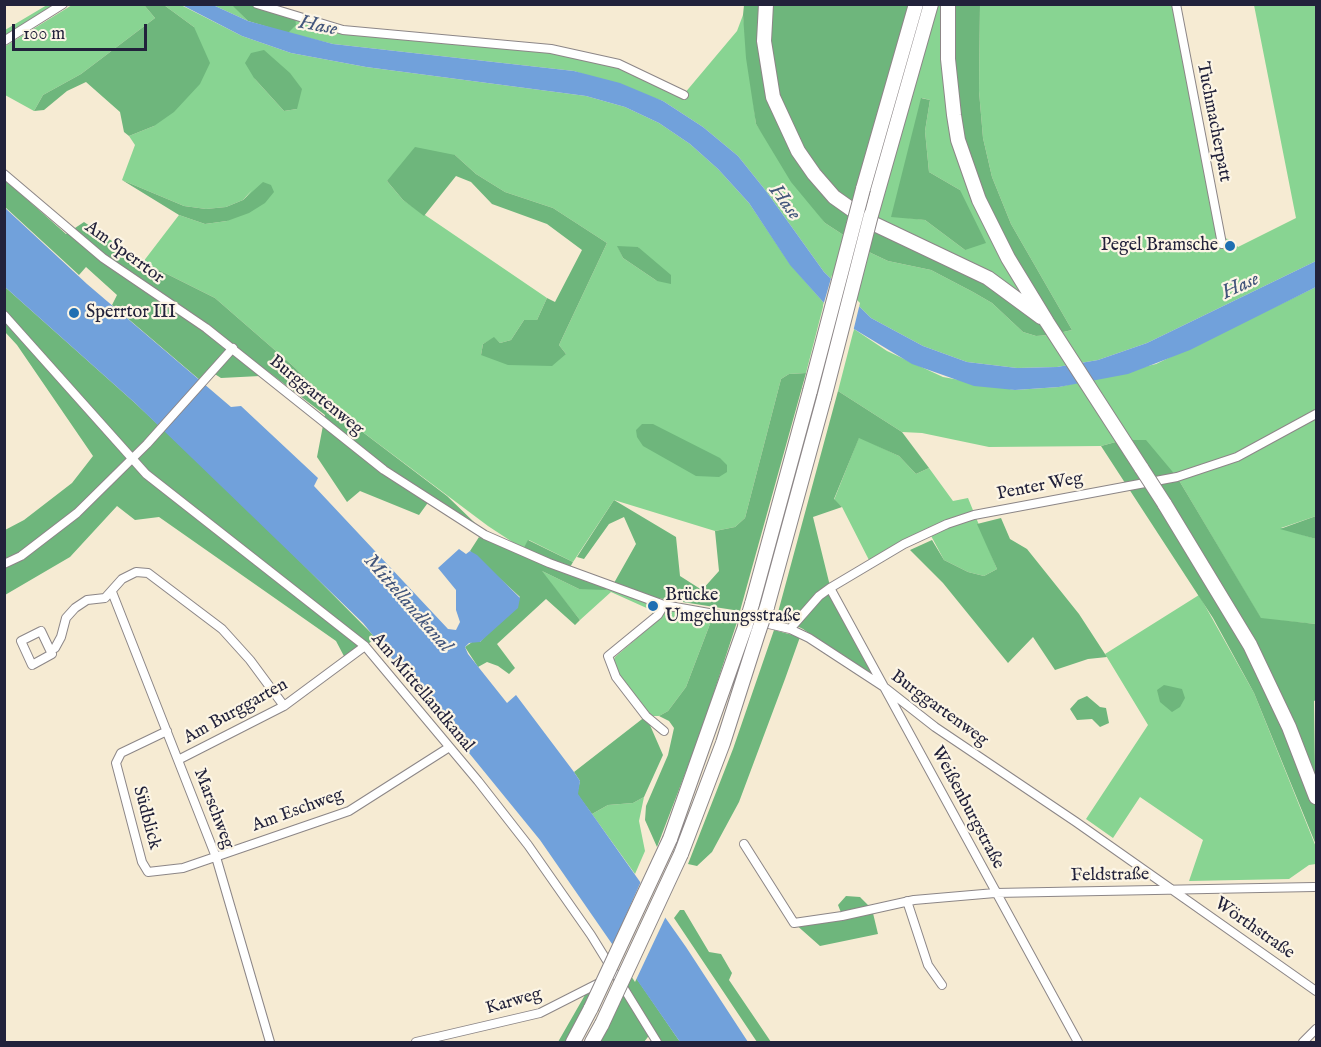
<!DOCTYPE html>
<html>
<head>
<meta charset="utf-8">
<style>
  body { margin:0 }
  #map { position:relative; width:1321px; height:1047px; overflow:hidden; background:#f6ebd3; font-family:"IM FELL English",serif }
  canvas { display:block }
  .frame { position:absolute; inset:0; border:6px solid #22223b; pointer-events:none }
  .scale { position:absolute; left:12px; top:24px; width:135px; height:27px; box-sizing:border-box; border:3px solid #22223b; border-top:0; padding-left:8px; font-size:18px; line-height:21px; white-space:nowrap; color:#22223b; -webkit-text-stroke:4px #fcf5e5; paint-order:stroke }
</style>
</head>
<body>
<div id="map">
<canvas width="1321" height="1047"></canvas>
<div class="frame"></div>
<div class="scale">100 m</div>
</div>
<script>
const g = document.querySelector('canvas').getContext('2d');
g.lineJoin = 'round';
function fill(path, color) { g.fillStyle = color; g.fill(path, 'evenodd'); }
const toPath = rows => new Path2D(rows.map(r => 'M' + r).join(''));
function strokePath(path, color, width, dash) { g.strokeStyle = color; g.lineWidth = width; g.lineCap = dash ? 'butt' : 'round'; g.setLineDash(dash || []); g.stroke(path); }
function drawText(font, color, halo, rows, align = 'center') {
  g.font = font + ' "IM FELL English",serif'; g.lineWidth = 4.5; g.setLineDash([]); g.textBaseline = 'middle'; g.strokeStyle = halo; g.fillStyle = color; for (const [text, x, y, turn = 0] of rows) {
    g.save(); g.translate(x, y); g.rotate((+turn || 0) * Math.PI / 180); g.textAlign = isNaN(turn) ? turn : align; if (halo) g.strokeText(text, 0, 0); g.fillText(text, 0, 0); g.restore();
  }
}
const green = toPath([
  [47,5,61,5,5,39,5,30],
  [72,5,144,5,155,18,81,74,43,95,34,111,5,95,4,47],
  [164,5,181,5,242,36,291,53,366,67,586,96,625,107,659,123,690,144,718,169,749,203,790,264,824,303,806,373,789,374,781,379,745,518,735,527,715,531,614,500,573,562,529,540,523,549,488,526,356,427,292,365,215,298,143,262,179,215,205,224,227,221,252,190,243,200,226,207,206,209,184,206,122,180,135,145,129,136,154,126,194,27],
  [254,78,297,109,284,111],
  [455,155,476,174,505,192,553,208,607,243,559,345,566,354,481,355,483,344,494,338,500,343,511,340,524,320,537,320,547,298,403,200,387,181],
  [618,247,638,247,657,281,623,258],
  [213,5,233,5,248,21],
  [931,5,948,5,950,86,1047,322,871,215],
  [922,98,930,100,925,131,929,172,960,190,965,250,925,220,892,216],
  [980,5,1176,5,1224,238,1232,240,1238,247,1296,218,1254,5,1316,5,1316,261,1147,343,1098,360,1057,367,1017,368,967,362,923,346,871,318,824,272,766,191,738,156,703,127,663,101,574,71,333,44,288,33,295,17,343,30,551,49,619,64,684,94,737,31,743,15,756,124,825,223,871,253,888,261,931,270,973,292,992,303,1023,332,1036,336,1050,335,1072,330,1011,224,992,177,983,138,979,91],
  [1316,287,1316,516,1281,528,1316,539,1316,624,1261,619,1177,477,1123,440,1101,446,989,447,922,433,902,432,838,391,854,329,887,351,943,377,1015,390,1059,387,1156,364],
  [859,437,899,456,916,474,929,468,953,501,968,498,997,569,984,576,968,572,944,560,929,532,871,564,842,507,834,500],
  [540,570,579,589,609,588,713,616,686,687,668,711,659,716,646,716,610,667,615,657,656,622,651,610,611,592,580,620],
  [1199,595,1254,693,1316,847,1316,864,1309,865,1289,879,1189,881,1203,840,1140,797,1113,838,1086,819,1148,725,1105,654],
  [644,797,639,821,645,851,635,874,592,814,608,805,633,803]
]);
const forest = toPath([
  [144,5,164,5,194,27,210,63,200,84,174,112,154,126,129,136,124,132,120,112,86,82,67,91,44,110,34,111,43,95,81,74,155,18],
  [257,5,295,17,296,25,288,33,248,21,233,6],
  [744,5,916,5,857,214,966,266,1045,321,1008,258,958,140,948,5,980,5,979,91,983,138,992,177,1011,224,1072,330,1050,335,1036,336,1023,332,992,303,973,292,931,270,888,261,871,253,825,223,791,182,756,124,746,58,743,15],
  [264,50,290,73,302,89,297,109,284,111,254,78,245,63,251,53],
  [921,98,930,100,925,131,929,172,960,190,986,243,965,250,925,220,891,217],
  [415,147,455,155,476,174,505,192,553,208,607,243,559,345,566,354,552,366,508,365,481,355,483,344,494,337,500,343,511,340,524,320,537,320,547,298,555,302,582,250,547,224,492,204,471,182,456,176,424,216,403,200,387,181],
  [4,179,66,234,84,222,143,262,215,298,292,365,356,427,447,496,476,524,432,497,419,515,360,491,347,502,317,457,325,415,266,370,260,376,221,378,210,371,201,381,112,305,117,295,86,267,79,275,5,207],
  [122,180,184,206,206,209,226,207,243,200,263,182,271,185,274,192,265,203,249,213,227,221,205,224,179,215],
  [617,246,638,247,671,275,671,284,657,281,623,258],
  [5,287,135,403,248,509,376,638,346,660,336,641,159,517,135,520,117,506,70,557,5,595,5,530,24,520,72,483,93,456,17,345,5,332],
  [806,373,740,611,657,598,614,583,636,544,624,517,609,524,584,559,577,557,614,500,676,537,680,576,702,590,719,571,715,531,735,527,745,518,781,379,789,374],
  [838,391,902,432,929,468,916,474,899,456,859,438,834,499,842,507,813,517,829,582,884,687,803,629,777,616],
  [642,424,653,424,720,458,727,465,727,472,719,477,696,476,643,446,637,437,636,430],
  [1123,440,1146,440,1177,477,1261,618,1316,624,1316,700,1314,701,1316,845,1254,693,1213,618,1101,446],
  [1316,516,1316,539,1280,529],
  [1001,518,1010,539,1027,549,1079,614,1107,657,1088,659,1055,670,1033,637,1008,663,943,583,910,550,932,540,944,560,968,572,984,576,997,569,977,524],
  [479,537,518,554,609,588,605,590,579,589,542,571,580,620,575,625,546,599,497,644,515,668,509,674,498,666,487,662,478,667,465,647,475,640,480,642,520,597,470,551],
  [528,540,573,562,569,569,523,549],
  [713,616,737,622,701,732,657,847,645,820,646,806,668,755,674,728,669,721,659,716,668,711,686,687],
  [774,630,800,637,785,679,739,802,712,852,697,866,688,864,733,749],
  [1164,685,1182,689,1185,698,1180,707,1172,712,1160,702,1157,690],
  [1087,696,1100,707,1106,708,1109,723,1100,727,1092,719,1077,720,1070,709,1078,700],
  [646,716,663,755,644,797,633,803,608,805,592,814,577,794,580,781,574,772],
  [846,896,860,897,872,909,878,934,820,946,794,923,842,915,838,905],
  [680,910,684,910,709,952,721,954,732,973,729,980,771,1042,757,1042,674,918],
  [628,966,680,1042,657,1042,651,1033,644,1042,592,1042],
  [603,982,573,1042,558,1042,589,988]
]);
const water = toPath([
  [182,5,213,5,248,21,333,44,574,71,620,83,663,101,703,127,738,156,766,191,824,272,871,318,923,346,967,362,1017,368,1057,367,1098,360,1147,343,1316,261,1316,287,1190,350,1128,374,1059,387,1015,390,974,386,912,364,854,329,824,303,790,265,749,203,718,169,690,144,659,123,625,107,586,96,366,67,291,53,242,36],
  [4,207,87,284,231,407,241,406,318,478,314,486,448,629,456,630,460,622,456,610,456,590,438,568,459,549,466,554,470,551,477,555,520,598,518,608,480,642,469,643,465,647,468,654,507,703,516,695,574,772,580,781,578,794,686,947,748,1042,680,1042,540,840,363,623,135,403,5,287]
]);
const pier = toPath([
  [832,275,860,303,853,332,823,306],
  [642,879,667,914,635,982,612,947]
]);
const street = toPath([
  [257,4,343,30,551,49,619,64,684,95],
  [1176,4,1222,244],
  [4,41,63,4],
  [4,174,103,258,206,328,384,470,485,535,549,563,664,605,748,620],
  [4,315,146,474,365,646,478,781,528,845,591,935,657,1042],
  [4,564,21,556,77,513,147,444,233,348],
  [830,588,1078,1042],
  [112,592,216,857,270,1042],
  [664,605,658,615,608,656,616,677,646,716,664,731],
  [760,622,790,629,809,638,884,687,935,727,1076,822,1316,991],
  [790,629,819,596,830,588,904,544,947,524,974,515,1177,477,1237,457,1316,414],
  [50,650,41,631,21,641,32,665,52,654,50,650,55,648,61,637,66,618,75,608,87,600,105,598,122,579,136,572,148,573,222,629,250,660,284,706],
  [167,731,121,753,116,763,142,862,148,872,183,868,349,811,448,748],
  [178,760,284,706,365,646],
  [744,844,794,923,842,916,914,900,995,893,1314,887],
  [907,901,928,965,942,985],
  [416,1042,540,1013,601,982],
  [1303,1042,1316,1029]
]);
const highway = toPath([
  [766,4,764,41,773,97,798,151,814,174,834,197,868,221,988,278,1041,317],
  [948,4,948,59,954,115,958,140,979,200,1008,258,1047,322,1142,469],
  [863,189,916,4],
  [871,215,931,4],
  [1164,503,1250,645,1289,727,1316,797],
  [752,604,810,391],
  [767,607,824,398],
  [670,839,745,627],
  [681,854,723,743,759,630],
  [573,1042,591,1008],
  [592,1042,602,1024]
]);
const highwayBridge = toPath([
  [810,391,863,189],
  [824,398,871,215],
  [1142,469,1164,503],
  [745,627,752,604],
  [759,630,767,607],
  [591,1008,670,839],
  [602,1024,681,854]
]);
const markers = [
  [1230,246,6,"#1f6fb2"],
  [74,313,6,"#1f6fb2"],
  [653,606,6,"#1f6fb2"]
];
const streetNames = [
  ["Tuchmacherpatt",1213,122,79],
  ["Am Sperrtor",124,253,36],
  ["Burggartenweg",316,396,39],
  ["Penter Weg",1040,487,-11],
  ["Am Mittellandkanal",422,693,50],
  ["Burggartenweg",939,709,36],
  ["Am Burggarten",236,712,-29],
  ["Weißenburgstraße",967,808,62],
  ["Marschweg",213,809,69],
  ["Am Eschweg",298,811,-20],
  ["Südblick",146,818,75],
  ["Feldstraße",1110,876,-1],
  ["Wörthstraße",1254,929,35],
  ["Karweg",514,1002,-16]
];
const poiNames = [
  ["Pegel Bramsche",1218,246,"right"],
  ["Sperrtor III",86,313],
  ["Brücke",665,596],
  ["Umgehungsstraße",665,617]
];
const waterNames = [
  ["Hase",318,27,11],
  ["Hase",784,203,53],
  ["Hase",1241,287,-25],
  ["Mittellandkanal",407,604,49]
];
fill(green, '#88d492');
fill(forest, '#6eb67c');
fill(water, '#71a1db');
fill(pier, '#f6ebd3');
strokePath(street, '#8c8687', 10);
strokePath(highway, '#8c8687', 16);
strokePath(street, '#fff', 8);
strokePath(highway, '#fff', 14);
strokePath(highwayBridge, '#8c8687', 16, []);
strokePath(highwayBridge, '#fff', 14);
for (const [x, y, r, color] of markers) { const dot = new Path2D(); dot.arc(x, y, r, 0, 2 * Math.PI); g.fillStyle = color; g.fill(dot); strokePath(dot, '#fcf5e5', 2); }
drawText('18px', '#22223b', '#fcf5e5', streetNames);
drawText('18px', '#22223b', '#fcf5e5', poiNames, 'left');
drawText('italic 20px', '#42557b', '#fcf5e5', waterNames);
</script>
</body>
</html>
